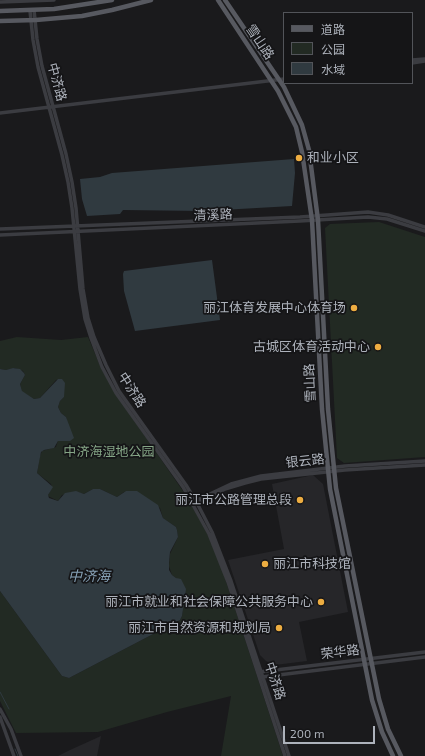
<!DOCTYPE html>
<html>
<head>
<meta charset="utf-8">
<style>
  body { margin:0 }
  #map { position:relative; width:425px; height:756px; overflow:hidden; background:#1a1a1c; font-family:"Exo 2","Noto Sans SC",sans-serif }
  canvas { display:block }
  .legend { position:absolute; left:283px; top:12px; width:130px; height:72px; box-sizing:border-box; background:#151517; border:1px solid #525459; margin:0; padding:5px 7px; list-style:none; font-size:12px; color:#adb2bb }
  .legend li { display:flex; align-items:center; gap:8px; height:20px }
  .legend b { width:20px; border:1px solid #525459 }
  .scale { position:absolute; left:283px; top:726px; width:92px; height:18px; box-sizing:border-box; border:2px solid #adb2bb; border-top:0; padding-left:5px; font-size:12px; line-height:14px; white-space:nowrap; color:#adb2bb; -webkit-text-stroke:3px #151517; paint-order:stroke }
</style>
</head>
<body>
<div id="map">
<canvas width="425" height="756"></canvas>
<ul class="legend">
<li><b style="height:5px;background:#575960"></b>道路</li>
<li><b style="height:11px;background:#222a23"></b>公园</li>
<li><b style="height:11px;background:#303a40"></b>水域</li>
</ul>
<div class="scale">200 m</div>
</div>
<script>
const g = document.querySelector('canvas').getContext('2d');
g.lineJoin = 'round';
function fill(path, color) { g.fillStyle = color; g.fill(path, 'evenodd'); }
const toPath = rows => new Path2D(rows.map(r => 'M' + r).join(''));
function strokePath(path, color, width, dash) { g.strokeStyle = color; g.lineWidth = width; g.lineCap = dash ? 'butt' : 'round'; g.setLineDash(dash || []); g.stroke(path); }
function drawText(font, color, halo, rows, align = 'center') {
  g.font = font + ' "Exo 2","Noto Sans SC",sans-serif'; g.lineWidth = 3.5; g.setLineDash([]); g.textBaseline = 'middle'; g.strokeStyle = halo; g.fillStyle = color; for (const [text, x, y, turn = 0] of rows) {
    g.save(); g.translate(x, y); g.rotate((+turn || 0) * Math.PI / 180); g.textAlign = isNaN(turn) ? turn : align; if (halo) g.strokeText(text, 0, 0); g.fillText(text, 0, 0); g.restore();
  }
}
const built = toPath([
  [313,475,323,484,348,612,299,622,307,661,275,665,266,661,260,655,228,560,284,549,272,484],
  [101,736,97,756,58,756,70,750]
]);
const green = toPath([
  [379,222,425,237,425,457,344,463,337,458,325,228,330,224],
  [17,337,61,340,88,337,101,368,117,396,185,494,207,533,222,569,283,756,221,756,231,696,167,712,98,732,16,733,0,701,0,591,62,676,69,678,180,620,182,616,183,607,186,594,176,578,172,575,169,566,170,554,178,537,177,530,176,527,163,518,160,508,130,491,124,492,117,497,100,489,93,489,84,494,78,492,62,495,58,501,48,496,48,495,52,487,51,484,37,473,40,456,42,451,56,447,58,441,70,441,66,417,61,413,58,407,60,401,64,397,60,379,56,380,40,398,34,399,22,392,20,384,25,375,23,371,15,368,6,370,0,369,0,341]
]);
const water = toPath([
  [294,159,295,173,292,206,204,211,123,210,120,214,87,216,82,199,80,179,100,177,112,173],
  [212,260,220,320,135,331,124,291,123,274,124,271],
  [13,368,20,369,24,373,25,375,20,384,22,391,34,399,40,398,58,379,62,379,65,383,64,397,60,401,58,407,61,413,66,417,74,438,70,441,58,441,54,448,44,450,41,452,37,473,53,487,48,495,49,498,58,501,65,493,76,491,84,494,93,489,100,489,117,497,126,491,137,491,158,505,163,518,176,527,177,530,178,537,170,552,169,563,169,570,172,575,176,578,181,579,186,589,182,616,180,620,69,678,62,676,0,591,0,369,6,370]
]);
const stream = toPath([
  [0,692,9,709],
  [15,749,18,756]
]);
const minor = toPath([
  [0,2,54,0],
  [34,10,37,39,42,66,66,154,72,182,76,208,83,289,88,318,94,337,106,365,119,391,186,485,198,505,212,532,231,581,289,756],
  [30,11,33,40,38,67,62,155,68,182,72,208,80,289,85,319,91,338,102,367,116,393,183,487,209,534,228,582,285,756],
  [412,60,425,59],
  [412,63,425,61],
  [0,113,284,79],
  [0,229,300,217,368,212,388,215,425,227],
  [0,235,300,221,368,217,387,219,425,231],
  [195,501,231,484,261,476,345,466,425,461],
  [197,504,225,489,245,483,261,479,345,470,425,465],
  [259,672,425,652],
  [262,677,425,657],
  [0,709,11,729,21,756],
  [0,717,14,756]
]);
const major = toPath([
  [218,0,278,91,296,127,302,152,312,220,322,409,330,489,372,700,382,732,393,756],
  [225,0,284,87,302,125,309,150,318,220,328,409,336,488,379,699,388,729,401,756],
  [0,11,54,9,112,0],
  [0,21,36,20,82,16,112,10,151,0]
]);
const markers = [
  [299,158,4,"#edad41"],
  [354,308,4,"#edad41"],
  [378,347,4,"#edad41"],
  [300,500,4,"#edad41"],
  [265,564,4,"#edad41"],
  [321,602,4,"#edad41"],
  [279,628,4,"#edad41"]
];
const streetNames = [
  ["雪山路",260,42,56],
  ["中济路",57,82,75],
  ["清溪路",213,215,-2],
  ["雪山路",310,383,-93],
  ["中济路",132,390,57],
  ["银云路",305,461,-6],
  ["荣华路",340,652,-7],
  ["中济路",275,681,72]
];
const poiNames = [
  ["和业小区",307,158,"left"],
  ["丽江体育发展中心体育场",346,308],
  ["古城区体育活动中心",370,347],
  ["丽江市公路管理总段",292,500],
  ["丽江市科技馆",273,564,"left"],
  ["丽江市就业和社会保障公共服务中心",313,602],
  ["丽江市自然资源和规划局",271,628]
];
const parkNames = [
  ["中济海湿地公园",109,452]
];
const waterNames = [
  ["中济海",89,576]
];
fill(built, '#262629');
fill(green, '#222a23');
fill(water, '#303a40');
strokePath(stream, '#303a40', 1);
strokePath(minor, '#3b3c41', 3.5);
strokePath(major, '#575960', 4.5);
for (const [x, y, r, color] of markers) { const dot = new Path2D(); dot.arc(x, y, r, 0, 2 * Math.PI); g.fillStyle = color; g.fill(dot); strokePath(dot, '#151517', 1.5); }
drawText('13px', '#adb2bb', '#151517', streetNames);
drawText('13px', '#adb2bb', '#151517', poiNames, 'right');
drawText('13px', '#85a586', '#151517', parkNames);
drawText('italic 14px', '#86a0b5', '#151517', waterNames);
</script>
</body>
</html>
